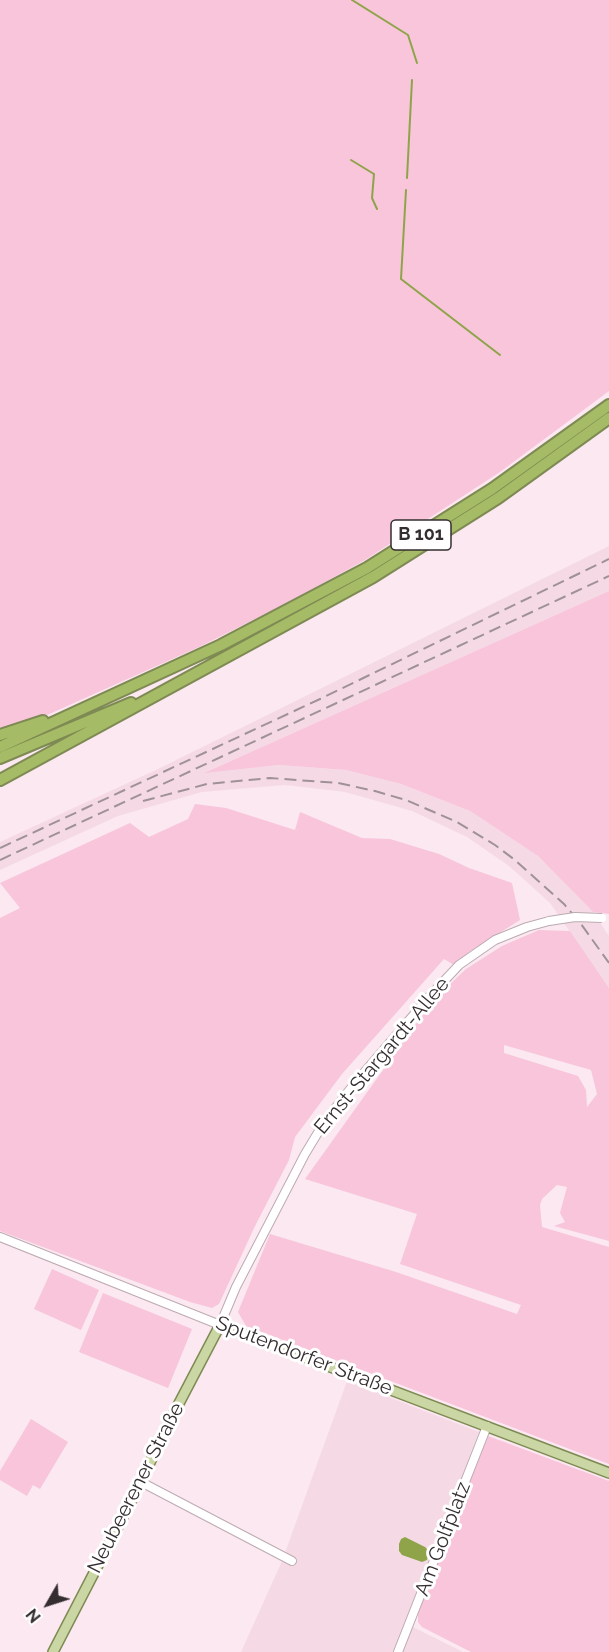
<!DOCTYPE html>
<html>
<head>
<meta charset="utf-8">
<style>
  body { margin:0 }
  #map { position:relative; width:609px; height:1652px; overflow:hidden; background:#fbe8f0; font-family:Raleway,sans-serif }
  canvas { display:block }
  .north { position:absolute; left:18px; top:1574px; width:60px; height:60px; -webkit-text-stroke:4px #fff; paint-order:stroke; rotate:231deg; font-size:16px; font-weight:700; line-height:24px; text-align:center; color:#352e31 }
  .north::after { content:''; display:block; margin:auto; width:21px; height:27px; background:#352e31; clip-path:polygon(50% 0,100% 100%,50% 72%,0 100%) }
</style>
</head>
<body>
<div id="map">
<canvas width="609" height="1652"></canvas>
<div class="north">N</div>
</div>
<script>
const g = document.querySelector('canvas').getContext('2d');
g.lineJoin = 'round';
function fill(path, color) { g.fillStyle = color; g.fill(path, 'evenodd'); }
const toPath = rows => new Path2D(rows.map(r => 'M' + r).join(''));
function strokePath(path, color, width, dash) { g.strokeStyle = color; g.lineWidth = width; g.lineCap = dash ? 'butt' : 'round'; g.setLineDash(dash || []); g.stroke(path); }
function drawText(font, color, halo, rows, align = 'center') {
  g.font = font + ' Raleway,sans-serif'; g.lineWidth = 6; g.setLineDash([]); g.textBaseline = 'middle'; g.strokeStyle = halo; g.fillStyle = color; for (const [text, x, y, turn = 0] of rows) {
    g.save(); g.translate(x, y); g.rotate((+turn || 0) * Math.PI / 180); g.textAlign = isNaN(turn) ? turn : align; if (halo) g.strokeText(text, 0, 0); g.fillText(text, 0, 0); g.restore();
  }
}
const built = toPath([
  [609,546,609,591,206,772,279,765,346,770,401,784,470,811,538,856,593,912,609,936,609,988,550,903,509,866,467,837,412,811,345,792,285,785,202,792,118,816,0,870,0,842,158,769],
  [347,1381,479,1432,407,1624,463,1652,241,1652,282,1561]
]);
const green = toPath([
  [0,0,609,0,609,391,500,472,365,560,289,602,199,647,36,720,0,728],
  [609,591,609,914,593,912,538,856,470,811,401,784,346,770,279,765,204,773],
  [195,804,226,808,295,830,300,812,362,838,390,839,439,854,469,868,512,883,520,920,469,952,454,965,444,959,342,1074,295,1137,289,1160,255,1226,219,1304,212,1308,190,1302,0,1231,0,918,20,908,0,883,130,823,149,837,188,819],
  [539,930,570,931,609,988,609,1241,554,1226,565,1222,560,1213,567,1187,557,1185,542,1199,540,1205,542,1227,609,1247,609,1464,246,1326,238,1312,270,1234,396,1272,517,1314,521,1305,400,1264,417,1214,305,1179,421,1017,442,992,466,969,502,946],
  [504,1045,591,1070,597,1094,587,1107,586,1090,578,1076,504,1053],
  [52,1269,99,1290,81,1330,34,1309],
  [103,1293,192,1329,168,1388,79,1352],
  [31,1419,68,1442,40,1489,33,1485,27,1496,0,1480,0,1471],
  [488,1436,609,1481,609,1652,471,1652,422,1627,418,1622,418,1612]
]);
const water = toPath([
  [405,1537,425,1547,429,1551,427,1560,422,1562,402,1555,399,1551,399,1544,401,1539]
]);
const stream = toPath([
  [352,0,408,35,417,63],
  [351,160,374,174,372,198,377,209],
  [407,178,412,80],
  [406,190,401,279,500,355]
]);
const minor = toPath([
  [0,1237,220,1325,236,1287,305,1154,325,1121,355,1083,429,997,459,965,495,940,527,927,549,921],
  [141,1482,292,1561],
  [398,1652,487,1426]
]);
const major = toPath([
  [53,1652,141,1482,164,1432,220,1325,609,1473]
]);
const highway = toPath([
  [0,735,43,721],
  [0,747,221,645,367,568,492,489,609,405],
  [0,758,131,703],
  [0,780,373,577,498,498,609,418]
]);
const rail = toPath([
  [143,801,207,784,270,778,338,783,375,791,406,800,457,822,495,845,515,860,564,904,581,924,609,963],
  [0,848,320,699,609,559],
  [0,860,609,576]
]);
const minorBridge = toPath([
  [549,921,575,917,602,918]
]);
const shields = [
  [421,535,60]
];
const shieldNames = [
  ["B 101",421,535]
];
const streetNames = [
  ["Ernst-Stargardt-Allee",382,1056,-50],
  ["Sputendorfer Straße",304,1356,21],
  ["Neubeerener Straße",136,1488,-63],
  ["Am Golfplatz",443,1539,-69]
];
fill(built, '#f5dae5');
fill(green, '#f8c5db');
fill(water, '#8fa449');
strokePath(stream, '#8fa449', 2);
strokePath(minor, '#bdabb2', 10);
strokePath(major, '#7e8a53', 12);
strokePath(highway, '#7e8a53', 14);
strokePath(minor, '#fff', 8);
strokePath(major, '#cad6a3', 9);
strokePath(highway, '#a6bb66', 10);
strokePath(rail, '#9f9197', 2, [12, 6]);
strokePath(minorBridge, '#bdabb2', 10, []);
strokePath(minorBridge, '#fff', 8);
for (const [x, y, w] of shields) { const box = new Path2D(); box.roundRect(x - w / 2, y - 15, w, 30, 4.5); g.fillStyle = '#fff'; g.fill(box); strokePath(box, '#352e31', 1.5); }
drawText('bold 18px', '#352e31', null, shieldNames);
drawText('20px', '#352e31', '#fff', streetNames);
</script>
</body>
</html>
